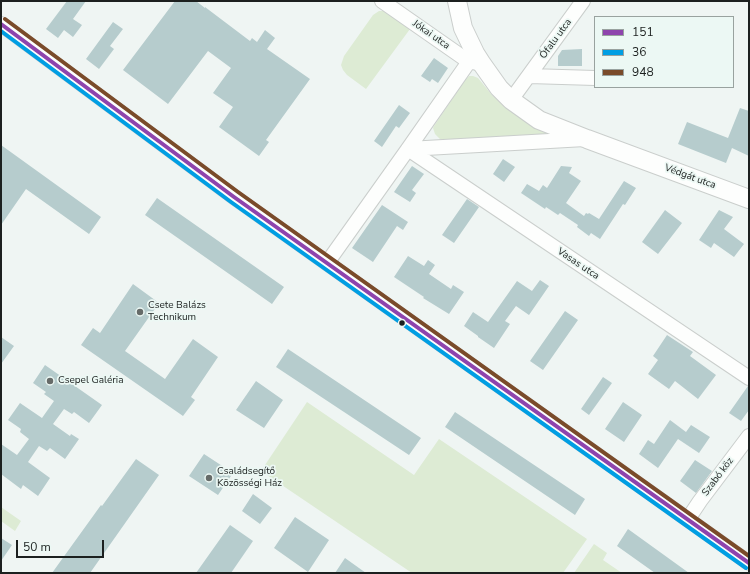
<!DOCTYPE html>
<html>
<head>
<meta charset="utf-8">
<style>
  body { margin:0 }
  #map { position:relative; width:750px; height:574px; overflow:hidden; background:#eff5f3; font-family:"Nunito Sans",sans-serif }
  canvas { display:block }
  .frame { position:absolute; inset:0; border:2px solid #1c201f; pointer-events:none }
  .legend { position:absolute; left:594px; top:16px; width:140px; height:72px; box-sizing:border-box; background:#ecf8f4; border:1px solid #99a29f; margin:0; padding:5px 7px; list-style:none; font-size:12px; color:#1c201f }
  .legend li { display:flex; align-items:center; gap:8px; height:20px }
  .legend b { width:20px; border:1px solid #99a29f }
  .scale { position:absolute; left:16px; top:540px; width:88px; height:18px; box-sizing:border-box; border:2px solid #1c201f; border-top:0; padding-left:5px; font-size:12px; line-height:14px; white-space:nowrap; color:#1c201f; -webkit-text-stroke:3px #ecf8f4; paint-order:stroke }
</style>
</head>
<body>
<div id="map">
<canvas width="750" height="574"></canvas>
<div class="frame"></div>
<ul class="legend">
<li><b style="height:5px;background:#8e44ad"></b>151</li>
<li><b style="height:5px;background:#009ee3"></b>36</li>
<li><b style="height:5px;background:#7a4b2a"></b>948</li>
</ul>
<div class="scale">50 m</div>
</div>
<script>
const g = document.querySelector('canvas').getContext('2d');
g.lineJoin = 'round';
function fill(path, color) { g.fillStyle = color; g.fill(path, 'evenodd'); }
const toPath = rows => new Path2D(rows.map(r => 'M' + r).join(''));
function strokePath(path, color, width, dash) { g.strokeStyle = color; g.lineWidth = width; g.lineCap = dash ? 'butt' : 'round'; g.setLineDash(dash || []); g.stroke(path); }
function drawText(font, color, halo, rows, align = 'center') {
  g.font = font + ' "Nunito Sans",sans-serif'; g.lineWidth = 3.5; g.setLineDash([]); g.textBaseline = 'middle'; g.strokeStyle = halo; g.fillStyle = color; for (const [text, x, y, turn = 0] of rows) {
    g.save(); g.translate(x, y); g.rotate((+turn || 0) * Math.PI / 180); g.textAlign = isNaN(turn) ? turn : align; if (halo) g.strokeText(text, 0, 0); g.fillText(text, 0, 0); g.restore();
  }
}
const green = toPath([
  [379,11,386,11,410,29,366,89,347,75,343,70,341,65,344,56,373,15],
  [469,76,473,76,478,78,492,95,501,102,548,131,549,134,549,136,447,142,440,139,435,134,433,128,434,126,465,80],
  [307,402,414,475,439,439,587,539,563,573,412,573,261,471],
  [1,507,21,521,15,531,1,521],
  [594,544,607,553,603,560,622,573,574,573]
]);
const building = toPath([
  [67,1,86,1,73,19,82,25,73,37,64,30,58,38,46,29],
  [175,1,196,1,205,8,205,7,250,41,252,38,257,42,265,30,275,38,267,49,310,79,266,140,269,142,259,156,219,127,233,107,213,93,231,68,208,51,168,104,123,70],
  [113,22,123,29,110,46,114,49,99,69,86,59],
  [582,49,582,66,558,66,558,56,562,50],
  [434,58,448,68,438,83,432,79,430,82,421,76],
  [399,105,410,113,399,128,396,126,382,147,374,141],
  [740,108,749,111,749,156,732,148,726,163,678,144,687,122,728,138],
  [1,145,101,217,89,234,26,189,1,225],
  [503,159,515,167,504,182,493,174],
  [412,166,424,174,412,190,416,193,410,202,394,192],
  [561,166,572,167,569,173,581,181,566,203,584,216,586,213,588,214,589,213,599,219,624,181,636,188,625,205,623,204,600,239,591,233,589,236,577,227,578,225,560,213,558,215,546,207,545,209,521,193,527,184,539,191,543,185,547,188],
  [157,198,284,287,272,304,145,215],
  [467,199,479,207,454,243,442,235],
  [382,205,408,222,403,230,397,226,373,262,352,248],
  [665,210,682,223,658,254,642,242],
  [719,210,733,217,724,229,744,244,734,257,714,243,711,248,699,240],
  [408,256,424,266,428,260,435,265,429,274,451,289,453,285,464,292,449,314,423,298,424,297,394,277],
  [540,280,549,286,529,315,516,306,505,321,510,324,494,348,478,337,478,336,464,326,473,312,488,322,517,281,532,291],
  [133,284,159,303,125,351,165,379,193,339,218,357,191,397,195,400,183,416,81,345,93,328,100,333],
  [565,311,578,320,543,370,530,361],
  [667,335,693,352,690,356,716,375,698,399,675,381,669,389,648,374,658,360,653,356],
  [1,337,14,346,1,364],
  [288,349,421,438,409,455,276,367],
  [45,365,102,405,89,423,74,412,72,414,64,409,53,424,70,436,71,434,79,439,65,459,50,448,47,451,39,446,28,462,50,478,38,496,23,485,21,489,1,474,1,444,17,455,29,439,20,432,21,429,8,420,20,403,42,418,54,401,44,394,46,392,33,383],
  [603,377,612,383,589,415,581,409],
  [256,381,283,400,264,428,236,410],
  [748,386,749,386,749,410,741,421,729,413],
  [623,402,642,415,624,442,605,429],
  [455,412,585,499,575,515,445,427],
  [670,420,686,432,691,425,710,437,699,453,678,439,658,468,639,454,648,440,654,444],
  [204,454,233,473,218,495,189,476],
  [136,459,159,475,90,573,52,573,101,505,102,506],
  [695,460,712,471,696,493,680,481],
  [253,494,272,508,260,524,242,511],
  [295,517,329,540,308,572,274,548],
  [230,525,253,541,231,573,196,573],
  [628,529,689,573,655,573,617,546],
  [1,538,12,545,1,561],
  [345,558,366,573,335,573]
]);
const minor = toPath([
  [382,1,468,61,477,63],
  [1,24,234,197,749,563],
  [529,76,595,78],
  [511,100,583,1],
  [408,149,749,378],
  [408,149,585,139],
  [327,263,408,149,475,53],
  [688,519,700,501,749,436]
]);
const major = toPath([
  [457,1,463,28,475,53,482,64,499,88,511,100,539,120,587,139,749,199]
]);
const bus1 = toPath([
  [1,24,234,197,749,563]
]);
const bus2 = toPath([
  [1,31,231,202,746,568]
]);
const bus3 = toPath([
  [5,19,238,192,749,556]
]);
const markers = [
  [140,312,4,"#666b69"],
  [402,323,3.5,"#1c201f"],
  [50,381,4,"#666b69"],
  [209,478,4,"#666b69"]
];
const streetNames = [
  ["Jókai utca",431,35,35],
  ["Ófalu utca",556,39,-54],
  ["Védgát utca",690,177,20],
  ["Vasas utca",578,264,34],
  ["Szabó köz",718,477,-53]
];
const poiNames = [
  ["Csete Balázs",148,306],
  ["Technikum",148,318],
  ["Csepel Galéria",58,381],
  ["Családsegítő",217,472],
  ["Közösségi Ház",217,484]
];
fill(green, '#ddebd4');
fill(building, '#b6cccd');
strokePath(minor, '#cacecc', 16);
strokePath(major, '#cacecc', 20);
strokePath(minor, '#fdfefd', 14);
strokePath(major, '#fdfefd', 18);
strokePath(bus1, '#8e44ad', 4);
strokePath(bus2, '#009ee3', 4);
strokePath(bus3, '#7a4b2a', 4);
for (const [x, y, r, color] of markers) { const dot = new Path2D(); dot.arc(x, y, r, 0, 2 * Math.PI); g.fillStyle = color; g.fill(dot); strokePath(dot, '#ecf8f4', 1.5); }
drawText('10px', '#1c201f', '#ecf8f4', streetNames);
drawText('10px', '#1c201f', '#ecf8f4', poiNames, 'left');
</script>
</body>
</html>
